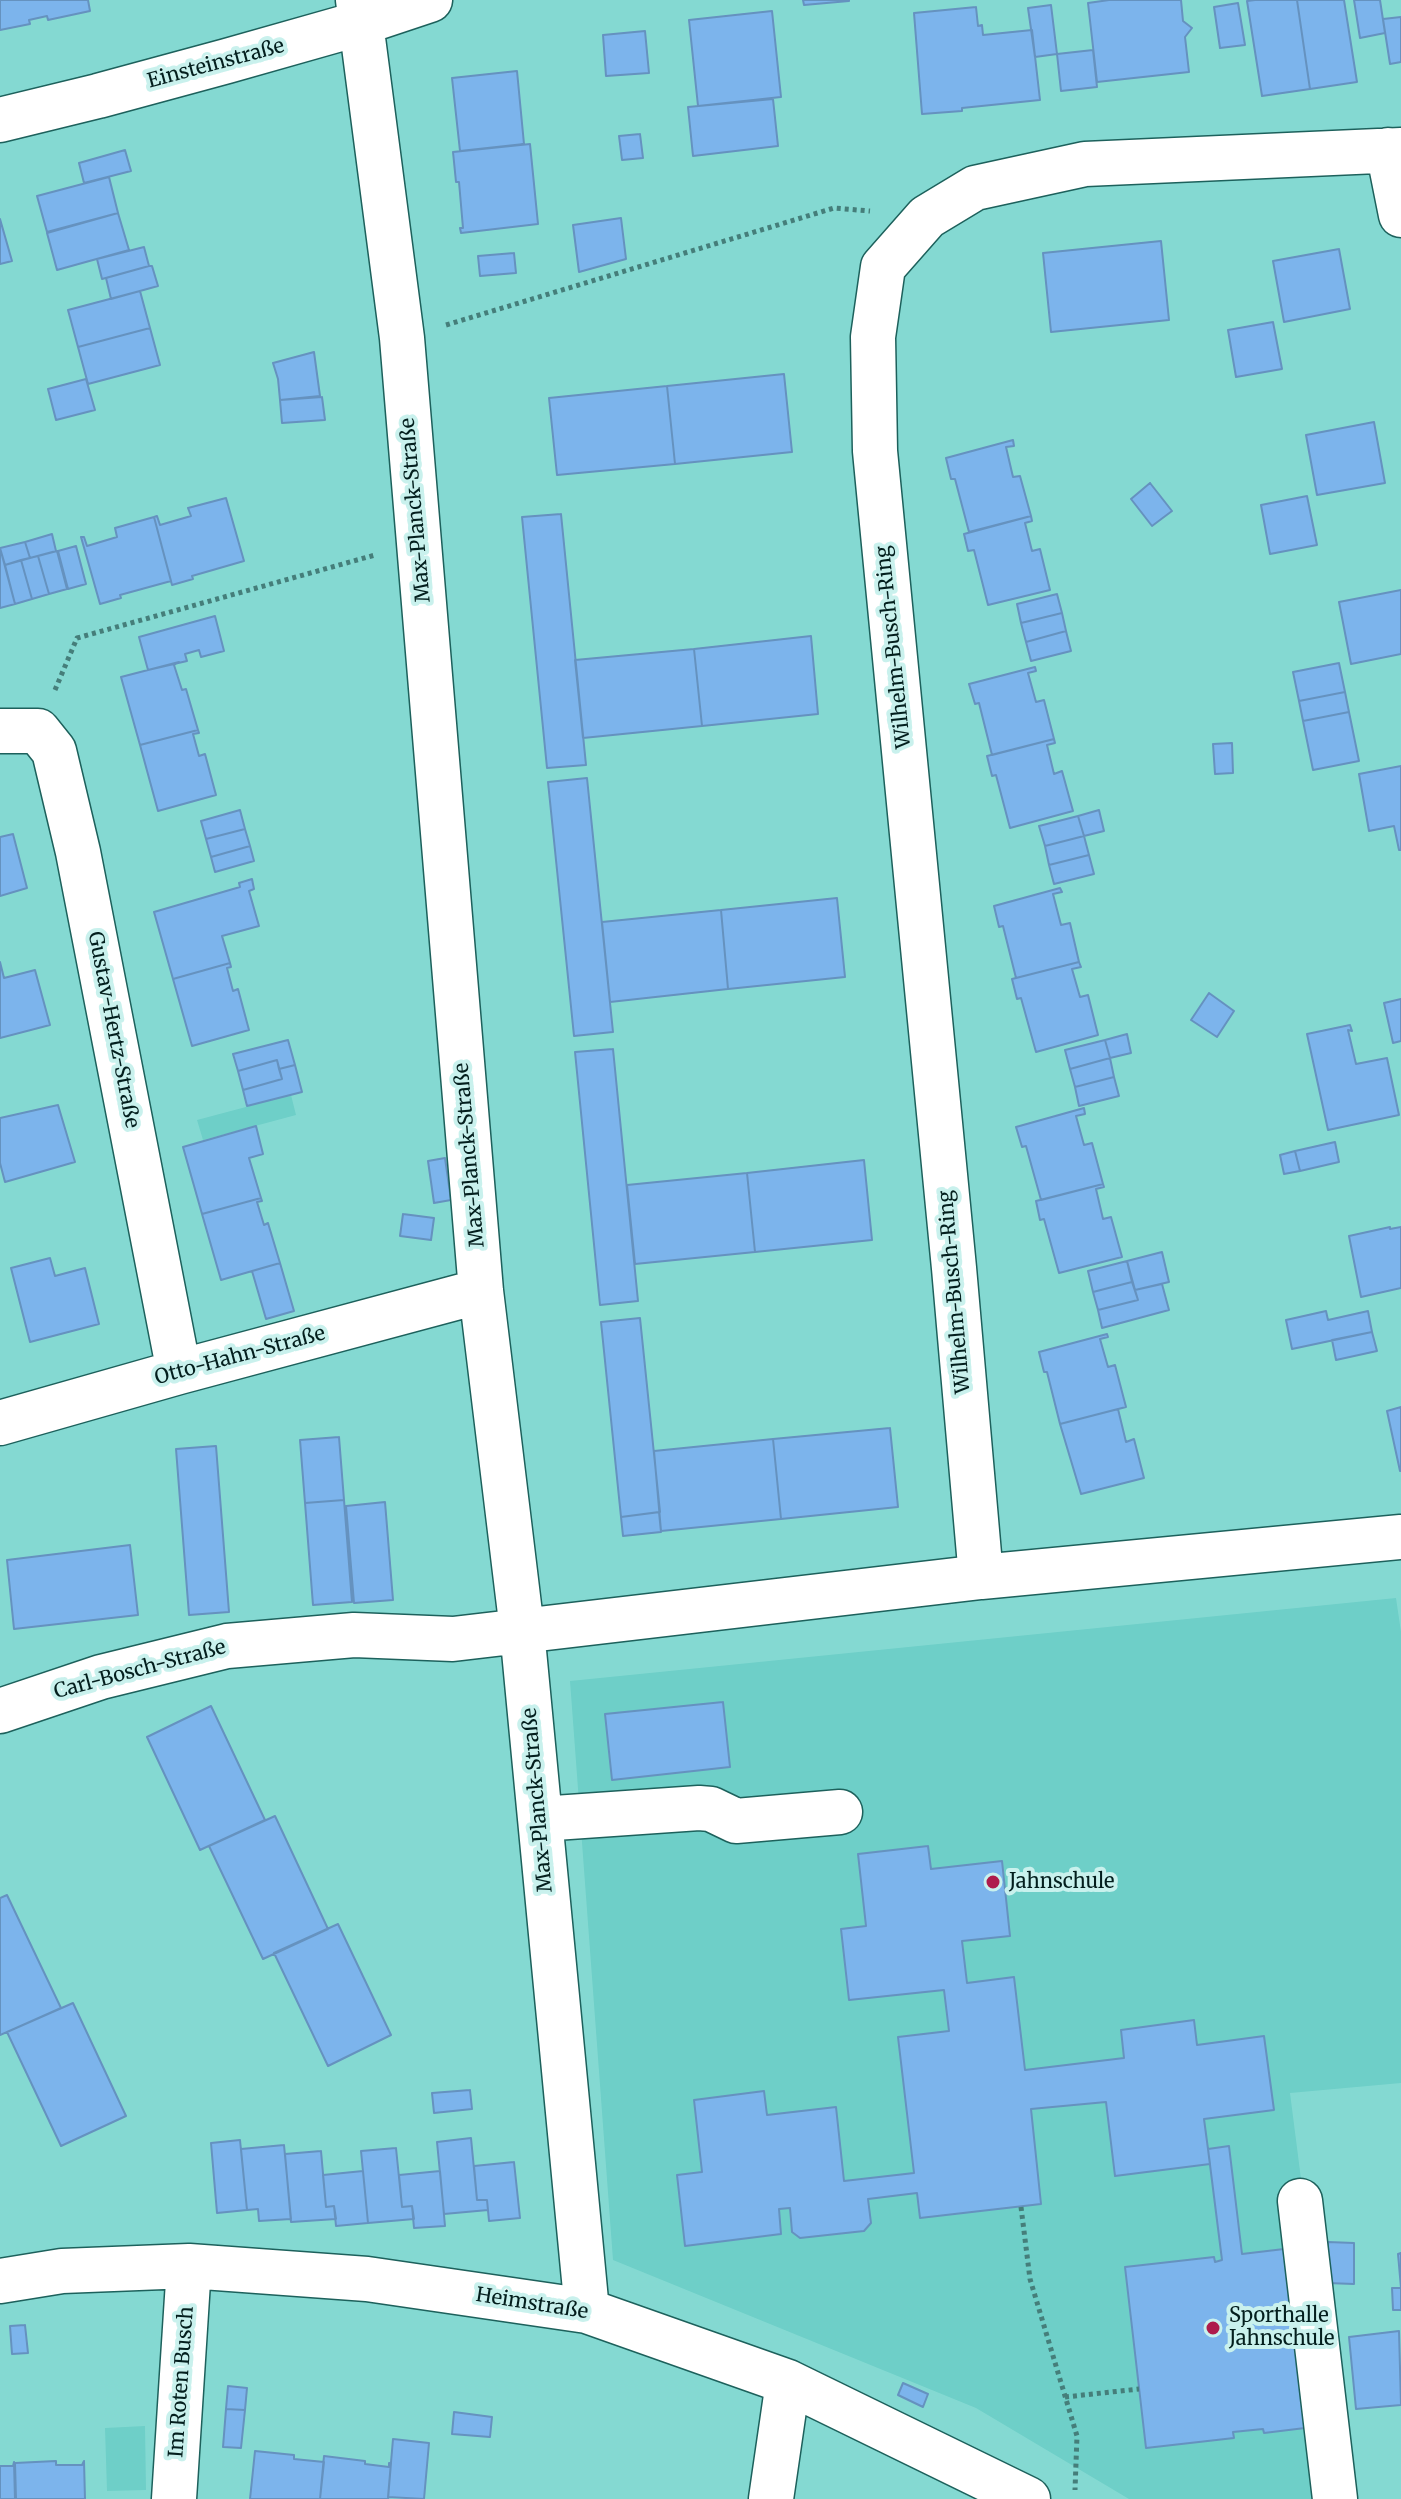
<!DOCTYPE html>
<html>
<head>
<meta charset="utf-8">
<style>
  body { margin:0 }
  canvas { display:block; background:#84d9d2 }
</style>
</head>
<body>
<canvas width="1401" height="2499"></canvas>
<script>
const g = document.querySelector('canvas').getContext('2d');
g.lineJoin = 'round';
function fill(path, color) { g.fillStyle = color; g.fill(path, 'evenodd'); }
const toPath = rows => new Path2D(rows.map(r => 'M' + r).join(''));
function strokePath(path, color, width, dash) { g.strokeStyle = color; g.lineWidth = width; g.lineCap = dash ? 'butt' : 'round'; g.setLineDash(dash || []); g.stroke(path); }
function drawText(font, color, halo, rows, align = 'center') {
  g.font = font + ' Merriweather,serif'; g.lineWidth = 8; g.setLineDash([]); g.textBaseline = 'middle'; g.strokeStyle = halo; g.fillStyle = color; for (const [text, x, y, turn = 0] of rows) {
    g.save(); g.translate(x, y); g.rotate((+turn || 0) * Math.PI / 180); g.textAlign = isNaN(turn) ? turn : align; if (halo) g.strokeText(text, 0, 0); g.fillText(text, 0, 0); g.restore();
  }
}
const built = toPath([
  [291,1095,296,1115,203,1140,197,1120],
  [1396,1598,1401,1632,1401,2083,1290,2093,1342,2499,1129,2499,976,2408,613,2260,570,1681],
  [145,2426,146,2490,107,2491,105,2428]
]);
const building = toPath([
  [0,0,88,0,90,11,48,20,47,16,29,20,30,24,0,30,0,0],
  [803,0,849,0,849,1,804,5,803,0],
  [1109,0,1181,0,1183,21,1192,28,1185,37,1189,72,1097,82,1088,3,1109,0],
  [1255,0,1297,0,1310,89,1262,96,1247,1,1255,0],
  [1297,0,1344,0,1357,82,1310,89,1297,0],
  [1354,0,1380,0,1385,33,1360,38,1354,0],
  [1238,3,1245,45,1220,48,1214,7,1238,3],
  [1051,5,1057,54,1035,57,1028,8,1051,5],
  [976,7,978,26,982,25,983,35,1032,30,1040,100,962,108,962,111,922,114,914,13,976,7],
  [772,11,781,97,698,106,689,20,772,11],
  [1401,17,1401,62,1390,64,1383,19,1401,17],
  [645,31,649,73,606,76,603,35,645,31],
  [1093,50,1097,87,1061,91,1057,54,1093,50],
  [517,71,524,144,460,151,452,78,517,71],
  [773,99,778,146,693,156,688,107,773,99],
  [640,134,643,158,622,160,619,136,640,134],
  [530,144,538,224,461,233,460,228,463,228,459,182,456,182,453,152,530,144],
  [125,150,131,171,84,183,79,163,125,150],
  [109,177,118,213,47,232,37,196,109,177],
  [118,213,129,250,57,270,47,233,118,213],
  [621,218,626,259,579,272,573,225,621,218],
  [0,219,12,261,0,264,0,219],
  [1161,241,1169,320,1051,332,1043,253,1161,241],
  [144,247,149,266,102,279,97,259,144,247],
  [1339,249,1350,309,1284,322,1273,261,1339,249],
  [514,253,516,273,480,276,478,256,514,253],
  [149,266,152,266,158,286,111,299,106,278,149,266],
  [140,291,150,328,78,347,68,310,140,291],
  [1273,322,1282,369,1236,377,1228,330,1273,322],
  [150,328,160,365,88,384,78,347,150,328],
  [314,352,320,396,280,400,278,379,273,363,314,352],
  [784,374,792,452,675,464,667,386,784,374],
  [86,379,95,410,56,420,48,389,86,379],
  [667,386,675,464,557,475,549,398,667,386],
  [322,397,325,420,282,423,280,400,322,397],
  [1374,422,1385,483,1317,495,1306,435,1374,422],
  [1013,440,1014,446,1006,447,1013,477,1020,476,1031,516,969,532,955,479,951,479,946,458,1013,440],
  [1150,483,1172,511,1152,526,1131,499,1150,483],
  [1307,496,1317,545,1270,554,1261,505,1307,496],
  [226,498,244,561,192,576,193,579,172,585,154,517,157,516,160,525,191,516,188,508,226,498],
  [561,514,586,765,547,768,522,517,561,514],
  [1031,516,1032,521,1025,523,1032,551,1040,549,1050,590,988,605,974,550,968,551,964,534,1031,516],
  [154,517,171,581,120,595,121,598,100,604,81,537,84,537,87,546,117,537,115,528,154,517],
  [52,534,56,551,30,558,25,542,52,534],
  [25,542,30,558,5,565,0,548,25,542],
  [76,546,86,584,68,589,58,551,76,546],
  [0,548,15,604,0,608,0,548],
  [57,551,67,589,49,594,38,556,57,551],
  [38,556,49,594,32,599,21,560,38,556],
  [21,560,32,599,15,604,5,565,21,560],
  [1401,590,1401,654,1351,664,1339,602,1401,590],
  [1057,594,1062,613,1021,623,1017,604,1057,594],
  [1062,613,1066,631,1026,642,1021,623,1062,613],
  [215,616,224,651,201,657,199,650,185,654,187,661,148,670,139,637,215,616],
  [1066,631,1071,651,1031,661,1026,642,1066,631],
  [811,636,818,714,702,726,694,649,811,636],
  [694,649,702,726,583,738,575,660,694,649],
  [179,662,174,665,182,690,186,689,198,730,140,745,121,677,179,662],
  [1339,663,1345,692,1299,701,1293,672,1339,663],
  [1035,667,1036,671,1028,673,1036,702,1044,700,1054,739,992,755,979,703,975,704,969,684,1035,667],
  [1345,692,1349,712,1303,721,1299,701,1345,692],
  [1349,712,1359,761,1313,770,1303,721,1349,712],
  [198,730,199,733,193,734,199,756,205,754,216,795,158,811,140,745,198,730],
  [1054,739,1055,743,1047,745,1054,774,1062,771,1073,811,1010,828,996,775,992,776,987,756,1054,739],
  [1232,743,1233,773,1215,774,1213,744,1232,743],
  [1401,766,1401,850,1399,850,1394,826,1369,831,1359,774,1401,766],
  [587,778,613,1032,574,1036,548,782,587,778],
  [240,810,245,829,206,839,201,821,240,810],
  [1099,810,1104,831,1084,836,1078,816,1099,810],
  [1078,816,1084,836,1045,846,1039,826,1078,816],
  [245,829,250,846,211,857,206,839,245,829],
  [13,834,27,888,0,896,0,837,13,834],
  [1084,836,1089,855,1049,865,1045,846,1084,836],
  [250,846,254,861,215,872,211,857,250,846],
  [1089,855,1094,874,1054,884,1049,865,1089,855],
  [252,879,254,889,249,891,259,926,222,936,230,963,173,979,154,912,240,887,239,883,252,879],
  [1060,888,1062,892,1053,894,1061,925,1070,923,1079,962,1016,978,1003,926,999,927,994,906,1060,888],
  [837,898,845,977,728,989,721,910,837,898],
  [721,910,728,989,610,1002,602,922,721,910],
  [0,962,4,978,35,970,50,1025,0,1038,0,962],
  [1079,962,1081,967,1072,969,1080,997,1088,995,1098,1035,1036,1052,1021,998,1017,999,1012,979,1079,962],
  [230,963,231,967,227,968,233,991,238,989,249,1030,192,1046,173,979,230,963],
  [1209,993,1234,1011,1217,1037,1191,1020,1209,993],
  [1401,999,1401,1041,1393,1043,1384,1003,1401,999],
  [1350,1025,1352,1031,1348,1030,1356,1064,1387,1058,1399,1115,1328,1130,1307,1034,1350,1025],
  [1127,1034,1131,1053,1110,1058,1105,1040,1127,1034],
  [288,1040,295,1065,279,1069,277,1060,238,1071,233,1054,288,1040],
  [1105,1040,1110,1058,1070,1069,1065,1050,1105,1040],
  [613,1049,638,1301,600,1305,575,1052,613,1049],
  [1110,1058,1114,1077,1075,1087,1070,1069,1110,1058],
  [277,1060,282,1079,243,1090,238,1071,277,1060],
  [295,1065,302,1092,247,1106,243,1090,282,1079,279,1069,295,1065],
  [1114,1077,1119,1096,1079,1106,1075,1087,1114,1077],
  [58,1105,75,1162,5,1182,0,1163,0,1118,58,1105],
  [1084,1108,1085,1114,1076,1116,1084,1145,1092,1143,1103,1184,1041,1200,1026,1146,1022,1147,1016,1127,1084,1108],
  [256,1126,263,1154,249,1158,261,1198,202,1214,183,1147,256,1126],
  [1335,1142,1339,1162,1300,1171,1295,1151,1335,1142],
  [1295,1151,1300,1171,1284,1174,1280,1155,1295,1151],
  [445,1158,451,1200,434,1203,428,1161,445,1158],
  [864,1160,872,1240,755,1252,747,1173,864,1160],
  [747,1173,755,1252,635,1264,627,1185,747,1173],
  [1103,1184,1104,1187,1096,1189,1103,1219,1111,1217,1122,1257,1059,1273,1044,1219,1040,1220,1036,1201,1103,1184],
  [261,1198,262,1201,257,1202,264,1225,268,1223,280,1263,221,1280,202,1214,261,1198],
  [403,1214,434,1218,431,1240,400,1236,403,1214],
  [1390,1227,1390,1229,1401,1227,1401,1288,1361,1297,1349,1236,1390,1227],
  [1162,1252,1169,1282,1135,1290,1127,1261,1162,1252],
  [50,1258,55,1276,85,1268,99,1324,30,1342,11,1268,50,1258],
  [1127,1261,1132,1282,1093,1292,1088,1271,1127,1261],
  [280,1263,294,1311,266,1319,252,1271,280,1263],
  [1132,1282,1138,1300,1098,1310,1093,1292,1132,1282],
  [1162,1284,1169,1310,1102,1328,1098,1310,1138,1300,1135,1290,1162,1284],
  [1326,1311,1328,1320,1368,1311,1372,1332,1292,1349,1286,1320,1326,1311],
  [640,1318,660,1512,621,1517,601,1322,640,1318],
  [1372,1332,1377,1351,1336,1360,1332,1340,1372,1332],
  [1107,1334,1108,1337,1100,1339,1108,1367,1115,1365,1126,1407,1060,1424,1047,1372,1044,1372,1039,1352,1107,1334],
  [1401,1407,1401,1471,1400,1471,1387,1411,1401,1407],
  [1118,1409,1126,1442,1134,1439,1144,1478,1081,1494,1060,1424,1118,1409],
  [890,1428,898,1507,781,1519,773,1439,890,1428],
  [339,1437,344,1500,305,1503,300,1440,339,1437],
  [773,1439,781,1519,661,1531,654,1451,773,1439],
  [216,1446,229,1612,189,1615,176,1449,216,1446],
  [344,1500,352,1602,313,1605,305,1503,344,1500],
  [385,1502,393,1600,354,1603,346,1506,385,1502],
  [659,1512,661,1532,623,1536,621,1517,659,1512],
  [130,1545,138,1615,14,1629,7,1560,130,1545],
  [723,1702,730,1767,612,1780,605,1714,723,1702],
  [211,1706,265,1820,200,1850,147,1737,211,1706],
  [275,1816,328,1929,263,1959,209,1846,275,1816],
  [928,1846,931,1869,1002,1861,1010,1936,962,1941,967,1983,1014,1977,1025,2070,1124,2058,1121,2030,1194,2020,1197,2045,1264,2036,1274,2110,1204,2119,1210,2164,1115,2176,1106,2102,1031,2109,1041,2204,920,2218,917,2193,868,2199,871,2223,864,2231,800,2238,792,2232,790,2208,779,2209,781,2234,685,2246,677,2175,702,2172,694,2100,764,2091,767,2115,836,2107,844,2181,914,2173,898,2037,949,2031,944,1990,849,2000,841,1929,866,1926,858,1854,928,1846],
  [7,1895,61,2008,0,2035,0,1898,7,1895],
  [338,1924,391,2035,328,2066,274,1953,338,1924],
  [73,2003,126,2116,61,2146,7,2032,73,2003],
  [470,2090,472,2109,434,2113,432,2093,470,2090],
  [471,2138,477,2200,487,2200,488,2210,444,2214,437,2142,471,2138],
  [240,2140,247,2210,217,2213,211,2143,240,2140],
  [284,2145,291,2219,259,2221,258,2209,247,2210,241,2149,284,2145],
  [1229,2146,1242,2254,1284,2249,1305,2428,1264,2433,1263,2429,1233,2432,1234,2438,1146,2448,1125,2267,1214,2257,1215,2262,1222,2260,1208,2149,1229,2146],
  [396,2148,402,2207,412,2206,414,2219,368,2223,361,2151,396,2148],
  [321,2151,326,2207,334,2206,336,2219,291,2222,285,2154,321,2151],
  [514,2162,520,2218,489,2221,487,2200,477,2200,474,2166,514,2162],
  [363,2171,368,2223,336,2226,334,2206,326,2207,323,2175,363,2171],
  [440,2171,445,2226,414,2228,412,2206,402,2207,399,2175,440,2171],
  [1328,2242,1354,2243,1354,2284,1327,2283,1328,2242],
  [1401,2253,1401,2310,1393,2310,1392,2288,1401,2288,1398,2254,1401,2253],
  [25,2325,28,2353,12,2354,10,2326,25,2325],
  [1399,2331,1401,2405,1356,2409,1349,2337,1399,2331],
  [903,2383,928,2394,923,2407,898,2395,903,2383],
  [228,2386,247,2388,245,2410,226,2409,228,2386],
  [226,2409,245,2410,241,2448,223,2447,226,2409],
  [454,2412,492,2417,490,2437,452,2434,454,2412],
  [393,2439,429,2443,424,2499,388,2497,393,2439],
  [255,2451,294,2455,294,2459,324,2462,320,2499,250,2499,255,2451],
  [324,2456,365,2461,365,2464,389,2467,389,2463,391,2463,388,2499,320,2499,324,2456],
  [56,2461,56,2465,82,2465,84,2461,85,2499,16,2499,15,2463,56,2461],
  [14,2462,15,2499,0,2499,0,2466,13,2466,14,2462]
]);
const path = toPath([
  [446,325,834,208,870,211],
  [55,690,77,638,375,555],
  [1021,2207,1030,2279,1077,2436,1075,2490],
  [1065,2397,1139,2389]
]);
const minor = toPath([
  [358,0,402,338,481,1291,522,1630,587,2311],
  [0,120,98,96,227,61,361,23,430,0],
  [1388,150,1401,215],
  [0,731,38,731,54,751,78,852,179,1372],
  [0,1423,179,1372,481,1291],
  [981,1577,1401,1537],
  [0,1711,101,1677,227,1646,354,1635,453,1639,981,1577,954,1268,875,451,873,337,883,267,927,217,975,188,1085,164,1401,150],
  [540,1819,699,1808,711,1809,736,1821,840,1812],
  [1300,2201,1335,2499],
  [0,2281,62,2271,189,2266,367,2279,587,2311,788,2382,1028,2499],
  [174,2499,189,2266],
  [771,2499,788,2382]
]);
const markers = [
  [993,1882,8,"#ae1c4c"],
  [1213,2328,8,"#ae1c4c"]
];
const streetNames = [
  ["Einsteinstraße",216,64,-15],
  ["Max-Planck-Straße",416,510,-95],
  ["Wilhelm-Busch-Ring",894,647,-96],
  ["Gustav-Hertz-Straße",113,1030,79],
  ["Max-Planck-Straße",470,1155,-95],
  ["Wilhelm-Busch-Ring",955,1292,-95],
  ["Otto-Hahn-Straße",240,1356,-15],
  ["Carl-Bosch-Straße",140,1670,-15],
  ["Max-Planck-Straße",538,1800,-95],
  ["Heimstraße",532,2304,9],
  ["Im Roten Busch",182,2382,-86]
];
const poiNames = [
  ["Jahnschule",1009,1882],
  ["Sporthalle",1229,2316],
  ["Jahnschule",1229,2339]
];
fill(built, '#6ecfc8');
fill(building, '#7cb4ec');
strokePath(building, '#6592bf', 2);
strokePath(minor, '#1d615c', 47);
strokePath(path, '#457e7a', 5, [4, 4]);
strokePath(minor, '#fff', 44);
for (const [x, y, r, color] of markers) { const dot = new Path2D(); dot.arc(x, y, r, 0, 2 * Math.PI); g.fillStyle = color; g.fill(dot); strokePath(dot, '#c9f1ed', 3); }
drawText('20px', '#031e1d', '#c9f1ed', streetNames);
drawText('20px', '#031e1d', '#c9f1ed', poiNames, 'left');
</script>
</body>
</html>
